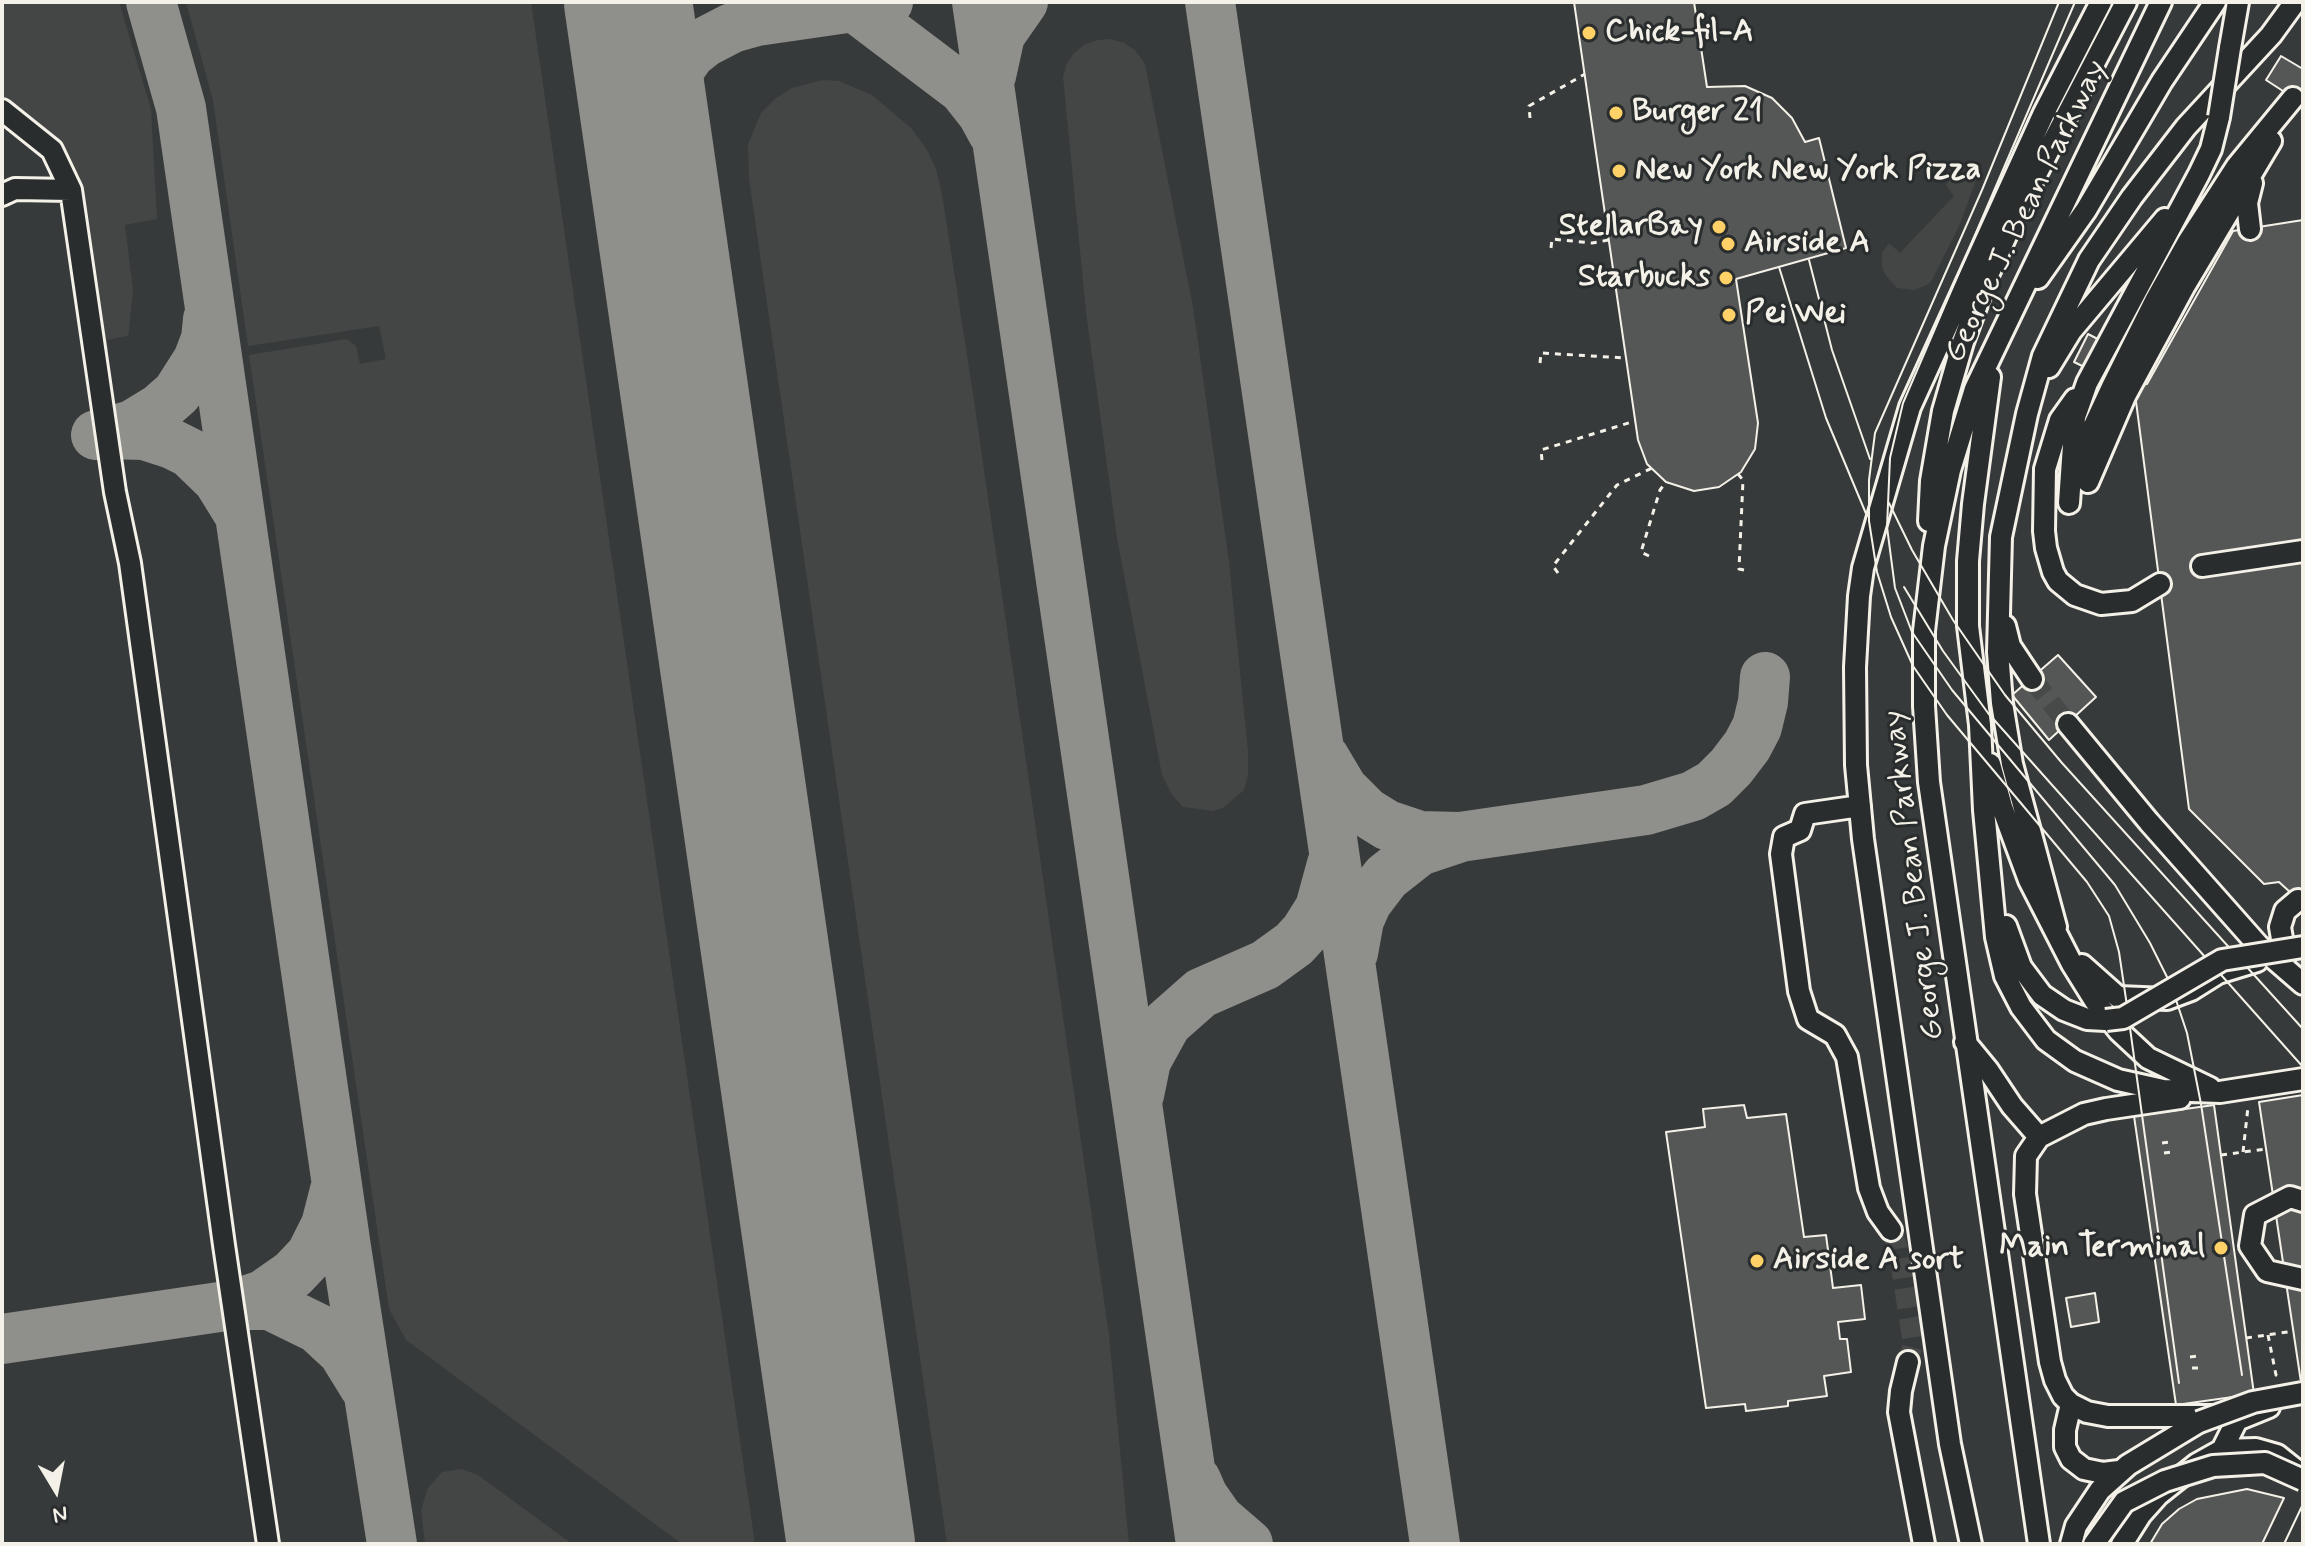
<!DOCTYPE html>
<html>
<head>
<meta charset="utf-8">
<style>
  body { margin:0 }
  #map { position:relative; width:2305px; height:1546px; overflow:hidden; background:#2a2d2e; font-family:Mynerve,sans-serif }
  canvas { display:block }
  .frame { position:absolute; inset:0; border:4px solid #f4f1e8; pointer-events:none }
  .north { position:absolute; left:16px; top:1450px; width:80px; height:80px; -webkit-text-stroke:6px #2a2d2e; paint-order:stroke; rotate:170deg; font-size:22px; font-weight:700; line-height:32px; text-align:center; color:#f4f1e8 }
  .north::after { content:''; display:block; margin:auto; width:28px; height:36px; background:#f4f1e8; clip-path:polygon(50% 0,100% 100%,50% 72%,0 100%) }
</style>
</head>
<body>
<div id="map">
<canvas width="2305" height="1546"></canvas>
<div class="frame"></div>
<div class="north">N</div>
</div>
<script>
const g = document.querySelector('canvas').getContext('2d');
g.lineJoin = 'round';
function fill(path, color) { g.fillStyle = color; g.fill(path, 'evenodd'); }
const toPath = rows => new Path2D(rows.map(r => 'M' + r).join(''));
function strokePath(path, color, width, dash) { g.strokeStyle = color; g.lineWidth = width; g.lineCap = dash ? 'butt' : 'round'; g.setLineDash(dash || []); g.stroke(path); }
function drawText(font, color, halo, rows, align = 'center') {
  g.font = font + ' Mynerve,sans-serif'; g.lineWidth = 6; g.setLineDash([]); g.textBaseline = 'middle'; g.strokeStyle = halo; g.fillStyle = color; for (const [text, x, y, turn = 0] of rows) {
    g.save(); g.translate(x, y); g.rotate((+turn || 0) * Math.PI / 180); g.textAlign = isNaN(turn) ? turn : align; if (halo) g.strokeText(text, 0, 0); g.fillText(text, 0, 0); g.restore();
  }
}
const built = toPath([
  [2,2,2303,2,2303,1544,2,1544]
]);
const green = toPath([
  [2,2,119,2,151,109,157,219,125,225,133,290,129,330,128,336,107,340,109,349,104,353,78,186,72,167,55,140,2,97],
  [186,2,531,2,755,1544,682,1544,406,1340,389,1309,249,355,347,339,356,346,360,364,386,359,379,326,248,346,213,100],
  [1098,40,1110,39,1124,43,1135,50,1145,64,1193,307,1229,562,1248,752,1248,775,1244,790,1223,808,1213,811,1183,807,1172,795,1162,775,1117,538,1086,312,1063,77,1067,63,1074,53,1084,45],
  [823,80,839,81,872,95,912,129,927,150,936,169,942,194,973,394,1109,1335,1129,1544,947,1544,749,179,748,144,761,113,776,98,792,88],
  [1956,171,1976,180,1960,224,1933,278,1929,284,1914,290,1897,288,1886,276,1882,267,1882,253,1889,243,1900,253,1954,196,1946,185],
  [462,1469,478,1475,572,1544,425,1544,421,1510,428,1488,442,1472]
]);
const taxiway = toPath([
  [151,2,181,108,346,1247,392,1544],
  [848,2,963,89,982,113,993,133],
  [977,2,1201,1544],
  [1210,2,1435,1544],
  [991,76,1000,35,1023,2],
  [676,336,655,159,658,117,670,83,690,54,705,42,732,28,757,21,888,2],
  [107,434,144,435,172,444,190,453,218,480,239,514],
  [96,435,132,425,160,408,177,393,198,360,206,339,208,319],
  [1324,757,1343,789,1366,812,1387,825,1420,836,1460,837,1646,810,1693,796,1714,784,1731,767,1747,746,1757,727,1763,702,1765,677],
  [1353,953,1359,920,1367,902,1386,877,1419,851,1458,838],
  [1139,1095,1146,1061,1167,1023,1201,993,1265,965,1294,944,1305,932,1320,908,1332,864],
  [236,1305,270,1305,317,1328,343,1352,364,1386],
  [2,1339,233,1305,263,1295,293,1274,311,1255,326,1225,335,1190],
  [835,1432,856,1544],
  [1196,1480,1203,1496,1219,1519,1248,1544]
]);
const runway = toPath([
  [628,2,851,1544]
]);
const building = toPath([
  [1574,2,1694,2,1707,87,1745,86,1772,98,1792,118,1805,142,1819,138,1846,248,1736,279,1758,423,1755,449,1741,472,1719,487,1694,491,1666,482,1647,464,1638,440,1574,2],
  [2281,56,2303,69,2303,104,2266,80,2281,56],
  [2303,220,2303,904,2279,882,2264,884,2189,809,2134,386,2147,384,2233,231,2303,220],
  [2088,334,2121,351,2107,378,2074,362,2088,334],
  [2058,655,2096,697,2049,740,2012,695,2058,655],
  [2303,937,2303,966,2293,968,2289,939,2303,937],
  [2303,1095,2303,1388,2302,1389,2259,1102,2303,1095],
  [1744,1105,1747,1118,1786,1114,1804,1237,1826,1235,1833,1288,1861,1285,1865,1319,1838,1322,1840,1339,1847,1339,1851,1372,1824,1376,1827,1396,1788,1401,1788,1406,1746,1411,1745,1404,1706,1408,1666,1132,1705,1127,1703,1109,1744,1105],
  [2214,1105,2254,1394,2176,1405,2134,1116,2214,1105],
  [2095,1293,2099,1322,2071,1327,2066,1298,2095,1293],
  [2247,1489,2284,1498,2262,1544,2150,1544,2162,1524,2179,1509,2197,1499,2247,1489]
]);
const minorTunnel = toPath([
  [2032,679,2068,724],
  [1891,1230,1898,1248,1913,1344,1908,1362]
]);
const path = toPath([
  [1530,118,1529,106,1585,74],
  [1551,248,1552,239,1592,243,1609,240],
  [1540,363,1541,353,1626,358],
  [1542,460,1541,450,1635,421],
  [1738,474,1743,480,1739,569,1749,571],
  [1649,556,1641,552,1660,490,1666,482],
  [1558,573,1553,566,1617,485,1652,468],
  [2162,1143,2171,1142],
  [2243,1152,2248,1107],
  [2164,1153,2172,1152],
  [2221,1155,2266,1149],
  [2268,1335,2276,1375,2279,1377],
  [2246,1338,2294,1331],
  [2190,1357,2199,1356],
  [2192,1368,2200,1368]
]);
const minor = toPath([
  [2230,48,2238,2],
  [2,110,52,150,71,190],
  [2,195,15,189,71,190,115,492,130,563,224,1245,268,1544],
  [2250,229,2247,203,2252,183],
  [2038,278,2086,210,2162,81,2215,2],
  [2049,367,2071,331,2165,219],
  [1990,377,1973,504,1968,561,1968,626,1980,725,1984,810,1996,937,2005,976,2021,1007,2046,1040,2075,1061,2118,1080,2163,1090,2220,1092,2303,1079],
  [2075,399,2060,420,2045,469,2044,531,2046,548,2053,572,2058,581,2075,595,2101,604,2132,601,2160,584],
  [2072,480,2085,445,2112,387,2155,301,2188,242,2237,166,2293,98],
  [2088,482,2125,396,2184,287,2271,141],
  [2069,503,2075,417,2087,383,2199,174,2211,149,2219,117],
  [1929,521,1931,481,1943,411,1963,342,1987,277,2020,205,2126,2],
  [2202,566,2303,551],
  [2005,626,2010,646,2032,679],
  [2068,724,2149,822,2258,945,2303,984],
  [1990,764,2002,807,2029,880,2072,964,2095,1001,2119,1031,2148,1058,2210,1088],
  [1860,806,1805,814,1800,830,1784,837,1781,854,1799,991,1808,1019,1835,1035,1847,1057,1869,1188,1878,1212,1891,1230],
  [2006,926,2021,967,2042,995,2064,1010,2087,1019,2106,1020],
  [2056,927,2012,764,2002,703,1998,652,2001,537,2027,414,2043,356,2089,260,2132,197,2186,127,2271,35,2295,2],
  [2285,956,2280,927,2285,911,2298,900],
  [2082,965,2118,997,2167,999,2191,990,2218,973,2257,961],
  [1965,1042,1988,1070,2012,1106,2039,1137],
  [2180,1098,2106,1109,2084,1114,2039,1137,2026,1156,2025,1194,2050,1362,2055,1380,2063,1396,2071,1404,2087,1412,2108,1416,2218,1416],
  [2303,1201,2290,1197,2255,1215,2250,1246,2267,1271,2303,1279],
  [1908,1362,1901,1391,1899,1412,1924,1544],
  [2071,1404,2065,1430,2065,1447,2071,1459,2084,1469,2103,1473,2119,1471],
  [2222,1450,2237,1420,2269,1407],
  [1971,1544,1950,1444,1863,839,1856,765,1855,667,1859,596,1863,568,1910,407,2044,113,2101,2],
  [2039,1544,1929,782,1924,706,1924,631,1934,546,1950,470,1975,389,2161,2],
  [2071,1544,2076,1526,2100,1490,2128,1465,2199,1422],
  [2122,1544,2141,1514,2158,1495,2197,1464,2222,1450,2256,1449,2277,1455,2302,1475]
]);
const tram = toPath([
  [2059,2,1982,190,1875,433,1869,480,1869,521,1877,572,1891,617,1913,666,1947,715,2087,882,2109,916,2119,952,2126,999,2179,1383],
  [2075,2,1903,403,1890,458,1887,527,1895,588,1912,632,1952,690,2115,885,2150,943,2171,985,2187,1033,2201,1104,2242,1375],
  [1809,260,1832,350,1870,459],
  [1779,267,1826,418,1867,516],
  [1889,503,1912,550,1953,620,2005,695,2062,763,2303,1029],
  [1904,587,1943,651,1988,713,2303,1067],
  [2284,1544,2303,1504]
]);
const minorBridge = toPath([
  [2219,117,2230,48],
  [2106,1020,2123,1018,2222,960,2303,947],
  [2199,1422,2253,1402,2302,1393],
  [2094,1544,2124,1502,2165,1481,2213,1466,2265,1463,2303,1480]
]);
const markers = [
  [1589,33,8,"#ffd166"],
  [1616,113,8,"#ffd166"],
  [1619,171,8,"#ffd166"],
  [1719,227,8,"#ffd166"],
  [1728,244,8,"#ffd166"],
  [1726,278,8,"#ffd166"],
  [1729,315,8,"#ffd166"],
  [2221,1248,8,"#ffd166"],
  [1757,1261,8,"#ffd166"]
];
const poiNames = [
  ["Chick-fil-A",1605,33],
  ["Burger 21",1632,113],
  ["New York New York Pizza",1635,171],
  ["StellarBay",1703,227,"right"],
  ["Airside A",1744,244],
  ["Starbucks",1710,278,"right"],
  ["Pei Wei",1745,315],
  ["Main Terminal",2205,1248,"right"],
  ["Airside A sort",1773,1261]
];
const streetNames = [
  ["George J. Bean Parkway",2027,212,-64],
  ["George J. Bean Parkway",1915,875,-97]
];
fill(built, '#373a3a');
fill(green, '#444645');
strokePath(taxiway, '#8f8f8b', 50);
strokePath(runway, '#8f8f8b', 128);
fill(building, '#555756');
strokePath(building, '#f4f1e8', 2);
strokePath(minorTunnel, '#484a4a', 20, [20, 10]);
strokePath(minor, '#f4f1e8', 26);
strokePath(path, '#f4f1e8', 3, [6, 6]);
strokePath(minor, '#2a2d2e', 20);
strokePath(tram, '#f4f1e8', 2);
strokePath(minorBridge, '#f4f1e8', 26, []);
strokePath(minorBridge, '#2a2d2e', 20);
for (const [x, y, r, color] of markers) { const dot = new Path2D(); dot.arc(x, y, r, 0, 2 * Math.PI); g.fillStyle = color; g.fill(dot); strokePath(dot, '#2a2d2e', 3); }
drawText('bold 32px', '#f4f1e8', '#2a2d2e', poiNames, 'left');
drawText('32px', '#f4f1e8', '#2a2d2e', streetNames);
</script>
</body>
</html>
